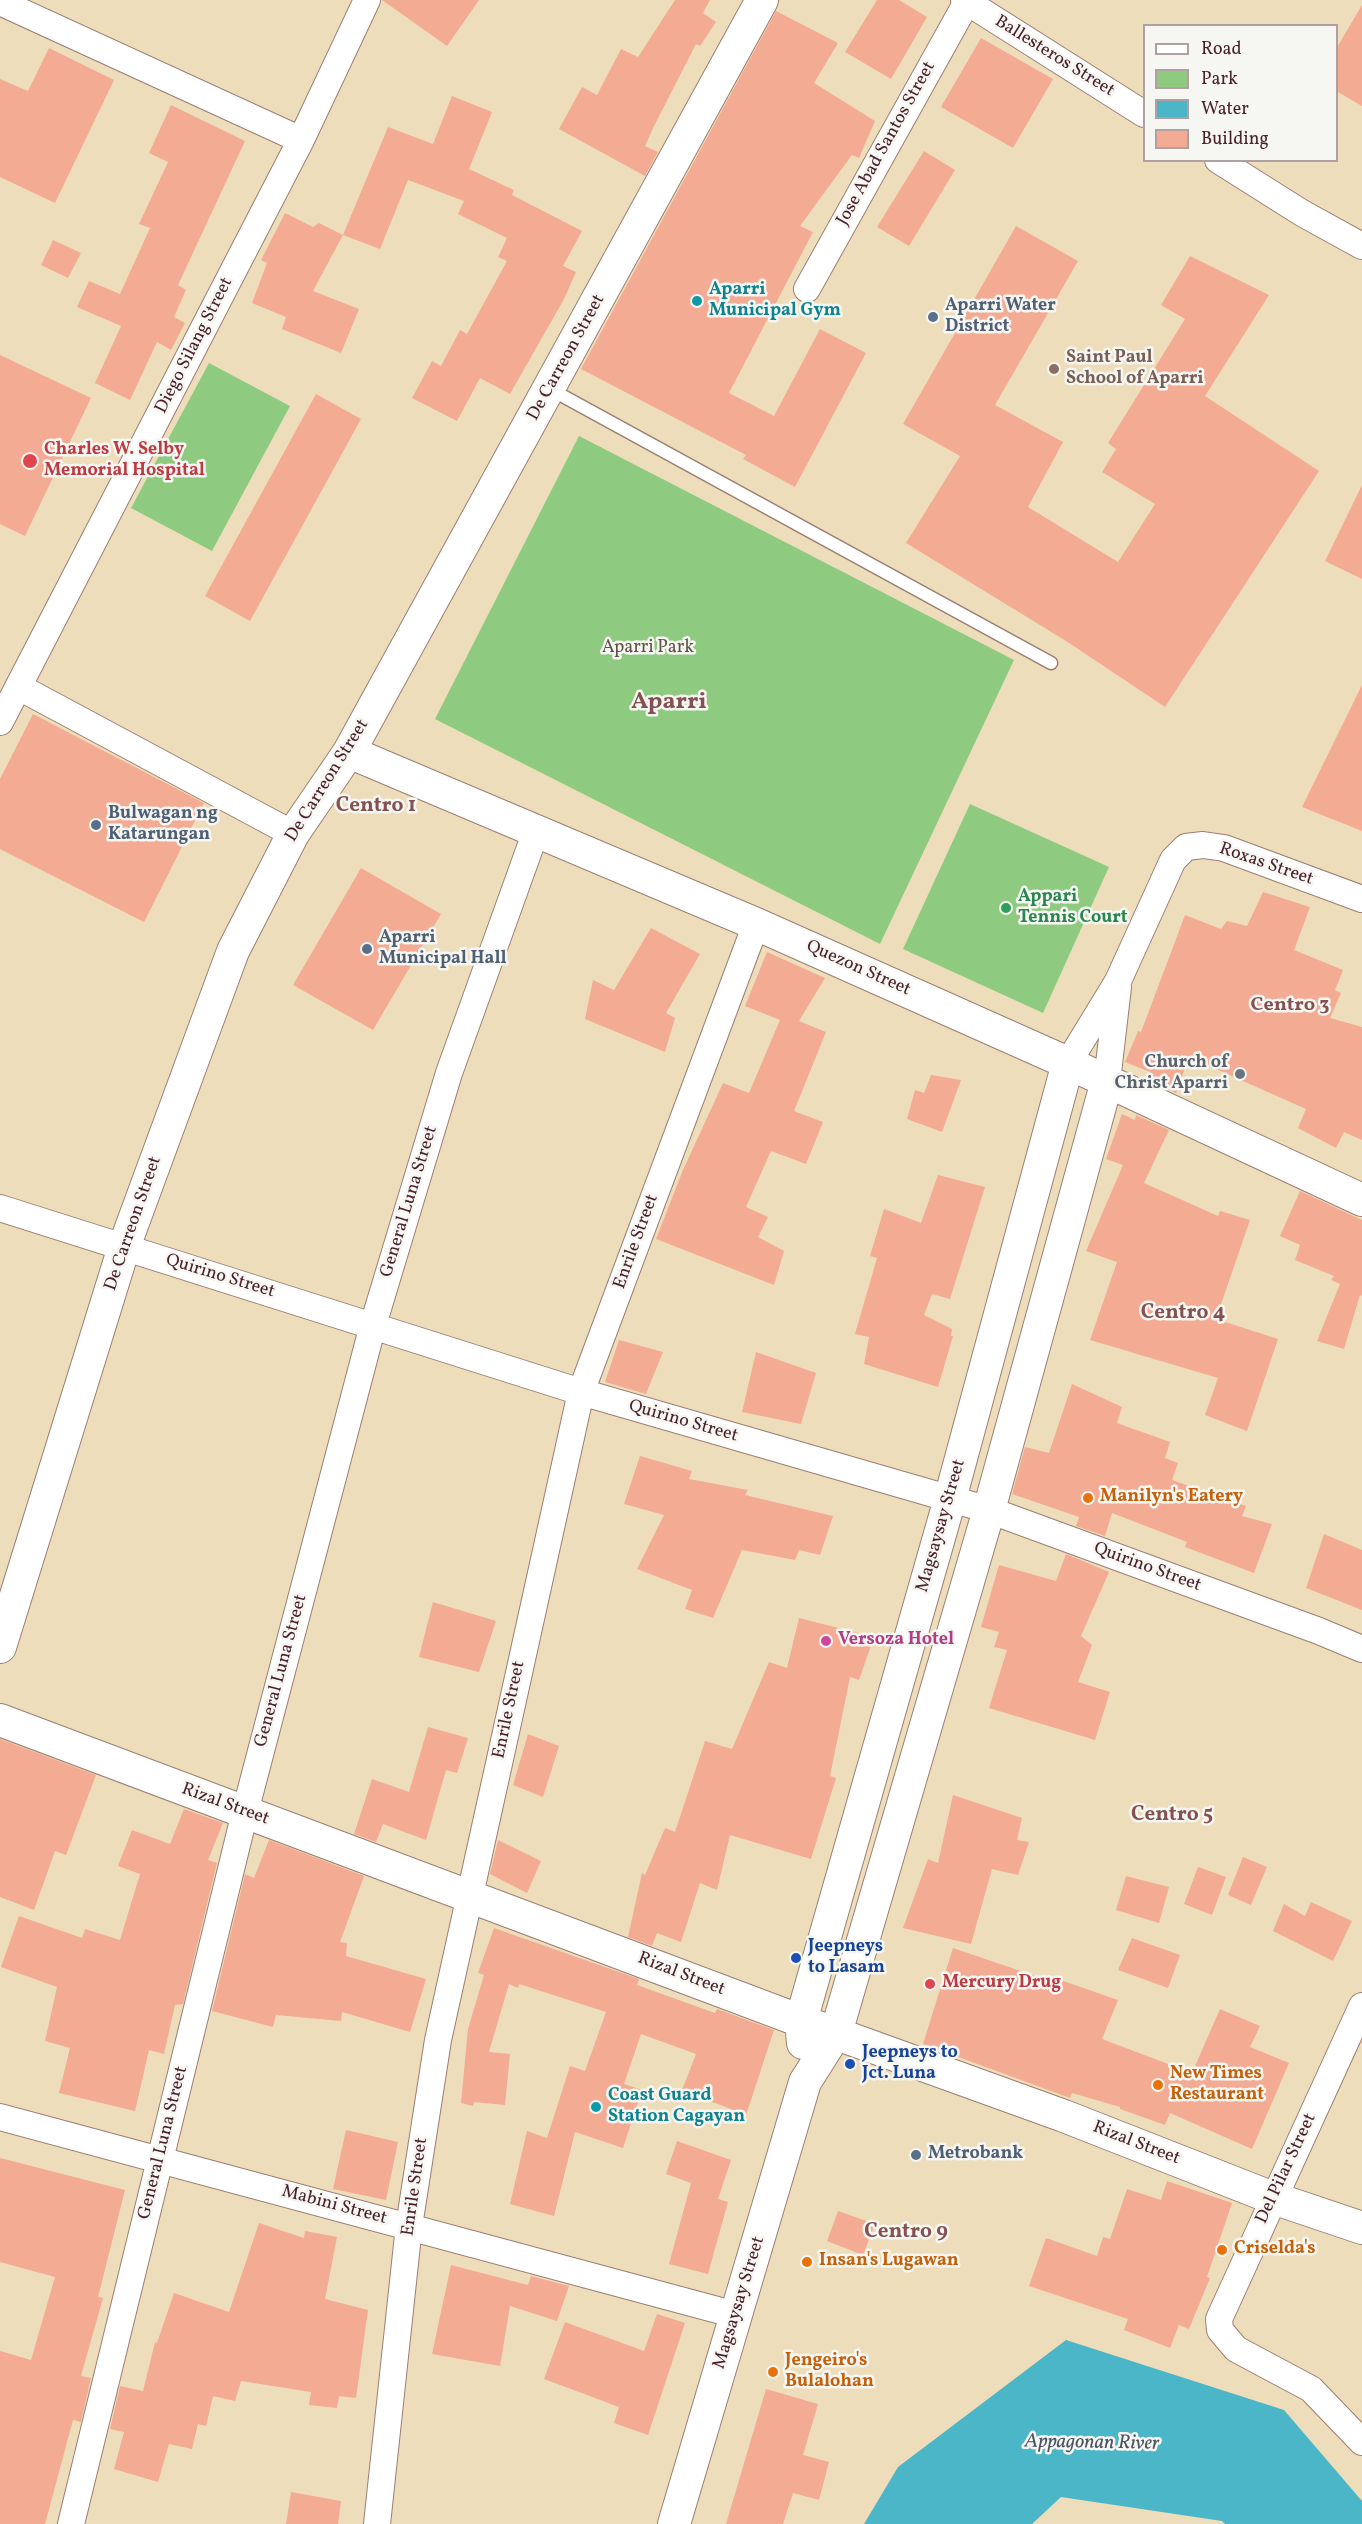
<!DOCTYPE html>
<html>
<head>
<meta charset="utf-8">
<style>
  body { margin:0 }
  #map { position:relative; width:1362px; height:2524px; overflow:hidden; background:#edb; font-family:Vollkorn,serif }
  canvas { display:block }
  .legend { position:absolute; left:1143px; top:24px; width:195px; height:138px; box-sizing:border-box; background:#f6f6f2; border:2px solid #b1a0a2; margin:0; padding:8px 10px; list-style:none; font-size:18px; color:#4a1f2b }
  .legend li { display:flex; align-items:center; gap:12px; height:30px }
  .legend b { width:30px; border:2px solid #b1a0a2 }
</style>
</head>
<body>
<div id="map">
<canvas width="1362" height="2524"></canvas>
<ul class="legend">
<li><b style="height:8px;background:#fff"></b>Road</li>
<li><b style="height:16px;background:#8ecb80"></b>Park</li>
<li><b style="height:16px;background:#4bb6c8"></b>Water</li>
<li><b style="height:16px;background:#f3ab94"></b>Building</li>
</ul>
</div>
<script>
const g = document.querySelector('canvas').getContext('2d');
g.lineJoin = 'round';
function fill(path, color) { g.fillStyle = color; g.fill(path, 'evenodd'); }
const toPath = rows => new Path2D(rows.map(r => 'M' + r).join(''));
function strokePath(path, color, width, dash) { g.strokeStyle = color; g.lineWidth = width; g.lineCap = dash ? 'butt' : 'round'; g.setLineDash(dash || []); g.stroke(path); }
function drawText(font, color, halo, rows, align = 'center') {
  g.font = font + ' Vollkorn,serif'; g.lineWidth = 5; g.setLineDash([]); g.textBaseline = 'middle'; g.strokeStyle = halo; g.fillStyle = color; for (const [text, x, y, turn = 0] of rows) {
    g.save(); g.translate(x, y); g.rotate((+turn || 0) * Math.PI / 180); g.textAlign = isNaN(turn) ? turn : align; if (halo) g.strokeText(text, 0, 0); g.fillText(text, 0, 0); g.restore();
  }
}
const green = toPath([
  [209,363,290,406,212,551,131,508],
  [579,436,1014,660,880,944,435,719],
  [970,804,1109,867,1043,1013,903,949]
]);
const water = toPath([
  [1066,2340,1284,2410,1362,2501,1362,2524,1225,2524,1222,2521,1061,2497,1032,2524,864,2524,898,2467]
]);
const building = toPath([
  [382,0,479,0,447,46],
  [675,0,710,0,703,13,716,22,700,46,696,44,654,126,645,146,658,152,645,176,559,129,582,87,597,95,621,49,638,57],
  [877,0,899,0,927,17,891,79,845,52],
  [1362,5,1362,106,1336,91,1336,49],
  [776,11,838,43,814,83,875,121,859,158,852,155,800,226,813,232,729,393,774,416,820,329,866,353,795,487,743,459,746,455,581,369],
  [981,38,1053,79,1013,148,941,107],
  [49,48,114,80,55,203,0,177,0,79,28,91],
  [452,96,492,112,469,169,514,190,512,195,582,231,563,266,576,272,564,299,510,394,480,378,457,421,412,398,432,361,441,366,460,330,467,334,507,261,498,257,507,238,458,214,464,201,408,180,380,249,343,235,388,127,433,144],
  [171,105,245,141,178,285,186,290,174,317,185,323,171,350,157,342,130,400,95,383,121,326,77,307,89,281,120,294,150,228,139,224,168,162,149,153],
  [924,151,955,170,909,246,877,227],
  [285,213,313,227,319,223,343,235,313,291,359,309,341,353,282,329,286,317,252,303,267,263,261,260],
  [1016,226,1078,261,995,405,1063,442,1028,507,1118,562,1155,504,1102,472,1116,449,1108,443,1185,319,1161,305,1190,256,1269,295,1205,396,1319,471,1165,707,1066,641,906,543,960,456,903,424],
  [53,240,81,253,68,278,41,265],
  [0,355,91,398,25,536,0,524],
  [316,394,361,419,250,621,205,596],
  [1362,485,1362,579,1325,561],
  [1362,685,1362,831,1302,807],
  [33,714,204,803,144,922,0,849,0,779],
  [361,868,441,914,373,1030,293,985],
  [1263,892,1310,907,1294,950,1343,970,1335,990,1341,993,1330,1018,1362,1027,1362,1140,1344,1132,1336,1148,1298,1128,1306,1109,1189,1057,1176,1093,1147,1080,1150,1072,1125,1062,1138,1031,1141,1032,1185,915,1221,929,1227,921,1247,926],
  [651,928,700,954,666,1013,675,1018,665,1052,585,1019,593,980,614,990],
  [767,952,825,978,799,1021,826,1032,794,1111,823,1122,806,1164,771,1151,746,1207,768,1217,758,1237,784,1251,774,1285,656,1239,683,1170,723,1083,749,1093,780,1020,745,1006],
  [931,1075,961,1080,942,1132,907,1119,915,1090,924,1093],
  [1122,1114,1135,1120,1136,1115,1169,1130,1144,1183,1218,1216,1220,1211,1250,1220,1216,1319,1278,1339,1247,1431,1205,1415,1218,1378,1090,1340,1117,1262,1086,1251,1123,1165,1106,1159],
  [938,1175,985,1187,950,1299,932,1294,924,1315,952,1329,951,1336,953,1336,938,1387,864,1364,869,1337,855,1334,877,1258,870,1256,884,1209,921,1223],
  [1300,1191,1362,1220,1362,1296,1360,1295,1344,1349,1317,1341,1340,1284,1331,1280,1334,1276,1295,1260,1300,1245,1280,1236],
  [619,1340,663,1352,646,1394,605,1382],
  [756,1352,816,1373,801,1424,742,1412],
  [1072,1384,1122,1407,1117,1423,1170,1442,1165,1458,1178,1463,1172,1480,1246,1506,1242,1516,1272,1524,1254,1573,1185,1547,1187,1542,1112,1513,1105,1536,1076,1526,1079,1517,1012,1494,1025,1447,1049,1453],
  [640,1456,692,1471,689,1479,748,1490,745,1495,833,1516,820,1555,799,1550,795,1560,742,1550,713,1618,685,1609,692,1590,637,1569,664,1515,624,1504],
  [1324,1534,1362,1550,1362,1610,1306,1588],
  [1066,1554,1109,1572,1081,1636,1092,1645,1078,1682,1110,1692,1095,1740,989,1708,1007,1650,994,1647,999,1632,981,1627,999,1565,1056,1581],
  [433,1602,496,1621,479,1672,419,1657],
  [799,1618,874,1637,859,1680,850,1677,830,1776,836,1778,811,1859,730,1835,717,1890,700,1883,681,1942,657,1933,652,1946,628,1937,642,1873,645,1875,665,1828,675,1832,705,1741,732,1749,769,1662,787,1668],
  [428,1727,468,1738,457,1773,446,1770,426,1840,383,1824,376,1842,354,1834,372,1779,409,1792],
  [528,1734,559,1746,543,1797,513,1785],
  [0,1739,96,1775,66,1855,55,1851,34,1910,0,1897],
  [953,1795,1022,1818,1017,1840,1029,1842,1018,1875,992,1869,971,1944,903,1928,928,1859,938,1863],
  [184,1809,223,1823,208,1860,217,1863,183,2004,175,2005,164,2054,149,2050,135,2111,59,2093,70,2048,45,2041,57,1987,1,1967,19,1916,82,1938,85,1929,120,1940,140,1874,118,1866,132,1830,170,1844],
  [269,1840,364,1876,340,1942,347,1943,346,1956,426,1979,410,2032,342,2012,341,2021,276,2015,273,2027,212,2011,245,1874,254,1878],
  [498,1840,541,1861,527,1893,490,1874],
  [1243,1857,1267,1867,1251,1905,1228,1895],
  [1198,1867,1226,1877,1212,1915,1184,1904],
  [1126,1876,1169,1887,1159,1923,1116,1910],
  [1311,1902,1352,1921,1333,1961,1273,1931,1284,1904,1305,1916],
  [494,1928,639,1979,637,1985,715,2013,717,2009,774,2030,746,2115,682,2090,696,2054,641,2034,624,2084,642,2090,623,2148,575,2132,554,2216,510,2204,527,2131,547,2138,570,2066,585,2071,606,2012,519,1984,518,1988,509,1984,489,2052,510,2054,505,2105,474,2102,473,2106,461,2103,468,2029,484,1975,478,1973],
  [1132,1938,1180,1955,1168,1988,1118,1970],
  [953,1948,1050,1981,1052,1977,1118,2000,1102,2039,1192,2073,1220,2009,1260,2026,1250,2047,1289,2063,1252,2149,1170,2113,1165,2125,1120,2109,1120,2107,1072,2093,1070,2098,923,2044],
  [346,2130,398,2142,386,2200,333,2189],
  [677,2141,731,2160,718,2199,728,2202,708,2274,669,2264,691,2183,666,2174],
  [0,2158,125,2190,98,2297,103,2298,81,2376,91,2378,81,2422,73,2420,45,2524,0,2524,0,2351,31,2360,55,2277,0,2262],
  [1167,2181,1232,2203,1207,2277,1210,2278,1189,2329,1179,2325,1170,2348,1124,2330,1128,2319,1029,2286,1046,2238,1097,2256,1103,2237,1110,2239,1127,2189,1161,2200],
  [838,2211,875,2224,863,2255,827,2241],
  [259,2223,304,2238,305,2231,337,2237,325,2299,368,2310,356,2398,339,2396,337,2408,309,2405,311,2392,241,2381,235,2401,213,2396,206,2426,198,2424,192,2449,169,2444,158,2482,114,2469,124,2432,110,2429,120,2386,143,2391,155,2342,157,2343,174,2293,229,2312],
  [451,2265,528,2285,531,2276,569,2286,557,2321,510,2306,500,2366,432,2354],
  [657,2314,685,2323,648,2435,614,2423,619,2407,544,2379,565,2322,644,2351],
  [766,2389,818,2404,803,2455,829,2462,819,2500,793,2493,783,2524,726,2524],
  [291,2492,341,2501,338,2524,286,2524]
]);
const service = toPath([
  [550,389,1051,663]
]);
const minor = toPath([
  [964,0,1144,114],
  [0,2,301,140],
  [1218,160,1302,213,1362,246],
  [807,289,968,0],
  [19,687,293,834],
  [0,722,301,140,367,0],
  [1068,1063,1118,981,1173,860,1186,847,1203,845,1224,848,1362,899],
  [1107,1081,1118,987],
  [0,1208,581,1392,989,1510,1319,1631,1362,1649],
  [1362,2006,1219,2319,1220,2330,1236,2349,1311,2389,1362,2442],
  [0,2117,736,2315],
  [71,2524,245,1812,373,1325,449,1073,536,831],
  [377,2524,409,2226,438,2040,581,1392,756,924]
]);
const tertiary = toPath([
  [349,752,756,924,1068,1063,1362,1200],
  [0,1647,124,1247,233,951,293,834,349,752,762,0],
  [0,1720,801,2021,1064,2116,1273,2198,1362,2228],
  [803,2043,801,2021,950,1499,1068,1063],
  [674,2524,805,2082,836,2033,989,1510,1107,1081]
]);
const markers = [
  [697,301,6,"#0f9aa8"],
  [933,317,6,"#5c6f8a"],
  [1054,369,6,"#8d6e63"],
  [30,461,8,"#e0444e"],
  [96,825,6,"#5c6f8a"],
  [1006,908,6,"#2e9e5b"],
  [367,949,6,"#5c6f8a"],
  [1240,1074,6,"#6b7280"],
  [1088,1498,6,"#e8710a"],
  [826,1641,6,"#d1479c"],
  [796,1958,6,"#1a4fb4"],
  [930,1984,6,"#e0444e"],
  [850,2064,6,"#1a4fb4"],
  [1158,2085,6,"#e8710a"],
  [596,2107,6,"#0f9aa8"],
  [916,2155,6,"#5c6f8a"],
  [1222,2250,6,"#e8710a"],
  [807,2262,6,"#e8710a"],
  [773,2372,6,"#e8710a"]
];
const streetNames = [
  ["Ballesteros Street",1054,57,32],
  ["Jose Abad Santos Street",887,144,-61],
  ["Diego Silang Street",195,346,-63],
  ["De Carreon Street",567,358,-61],
  ["De Carreon Street",328,781,-58],
  ["Roxas Street",1266,865,19],
  ["Quezon Street",858,969,24],
  ["General Luna Street",410,1202,-73],
  ["De Carreon Street",134,1224,-71],
  ["Enrile Street",637,1242,-70],
  ["Quirino Street",220,1277,17],
  ["Quirino Street",683,1422,16],
  ["Magsaysay Street",942,1526,-74],
  ["Quirino Street",1147,1568,20],
  ["General Luna Street",282,1671,-75],
  ["Enrile Street",510,1710,-78],
  ["Rizal Street",225,1805,20],
  ["Rizal Street",681,1975,21],
  ["General Luna Street",164,2143,-76],
  ["Rizal Street",1136,2144,21],
  ["Del Pilar Street",1287,2169,-65],
  ["Enrile Street",416,2187,-82],
  ["Mabini Street",334,2206,15],
  ["Magsaysay Street",740,2303,-73]
];
const cultureNames = [
  ["Aparri",709,291],
  ["Municipal Gym",709,312],
  ["Coast Guard",608,2097],
  ["Station Cagayan",608,2118]
];
const serviceNames = [
  ["Aparri Water",945,307],
  ["District",945,328],
  ["Bulwagan ng",108,815],
  ["Katarungan",108,836],
  ["Aparri",379,939],
  ["Municipal Hall",379,960],
  ["Metrobank",928,2155]
];
const educationNames = [
  ["Saint Paul",1066,359],
  ["School of Aparri",1066,380]
];
const healthNames = [
  ["Charles W. Selby",44,451],
  ["Memorial Hospital",44,472],
  ["Mercury Drug",942,1984]
];
const parkNames = [
  ["Aparri Park",648,649]
];
const leisureNames = [
  ["Appari",1018,898],
  ["Tennis Court",1018,919]
];
const worshipNames = [
  ["Church of",1228,1064],
  ["Christ Aparri",1228,1085]
];
const foodNames = [
  ["Manilyn's Eatery",1100,1498],
  ["New Times",1170,2075],
  ["Restaurant",1170,2096],
  ["Criselda's",1234,2250],
  ["Insan's Lugawan",819,2262],
  ["Jengeiro's",785,2362],
  ["Bulalohan",785,2383]
];
const hotelNames = [
  ["Versoza Hotel",838,1641]
];
const transitNames = [
  ["Jeepneys",808,1948],
  ["to Lasam",808,1969],
  ["Jeepneys to",862,2054],
  ["Jct. Luna",862,2075]
];
const neighbourhoodNames = [
  ["Centro 3",1290,1006]
];
const waterNames = [
  ["Appagonan River",1092,2444,1]
];
const quarterNames = [
  ["Centro 1",376,807],
  ["Centro 4",1183,1314],
  ["Centro 5",1172,1816],
  ["Centro 9",906,2233]
];
const districtNames = [
  ["Aparri",669,704]
];
fill(green, '#8ecb80');
fill(water, '#4bb6c8');
fill(building, '#f3ab94');
strokePath(service, '#9c7e73', 15);
strokePath(minor, '#9c7e73', 28);
strokePath(tertiary, '#9c7e73', 34);
strokePath(service, '#fff', 12);
strokePath(minor, '#fff', 26);
strokePath(tertiary, '#fff', 32);
for (const [x, y, r, color] of markers) { const dot = new Path2D(); dot.arc(x, y, r, 0, 2 * Math.PI); g.fillStyle = color; g.fill(dot); strokePath(dot, '#f6f6f2', 2); }
drawText('18px', '#4a1f2b', '#f6f6f2', streetNames);
drawText('bold 18px', '#0d838f', '#f6f6f2', cultureNames, 'left');
drawText('bold 18px', '#4e5e75', '#f6f6f2', serviceNames, 'left');
drawText('bold 18px', '#785e54', '#f6f6f2', educationNames, 'left');
drawText('bold 18px', '#be3a42', '#f6f6f2', healthNames, 'left');
drawText('18px', '#5e5344', '#f6f6f2', parkNames);
drawText('bold 18px', '#27864d', '#f6f6f2', leisureNames, 'left');
drawText('bold 18px', '#5b616d', '#f6f6f2', worshipNames, 'right');
drawText('bold 18px', '#c56008', '#f6f6f2', foodNames, 'left');
drawText('bold 18px', '#b23c85', '#f6f6f2', hotelNames, 'left');
drawText('bold 18px', '#164399', '#f6f6f2', transitNames, 'left');
drawText('bold 20px', '#855050', '#f6f6f2', neighbourhoodNames);
drawText('italic 20px', '#4a5462', '#f6f6f2', waterNames);
drawText('bold 21px', '#855050', '#f6f6f2', quarterNames);
drawText('bold 24px', '#855050', '#f6f6f2', districtNames);
</script>
</body>
</html>
